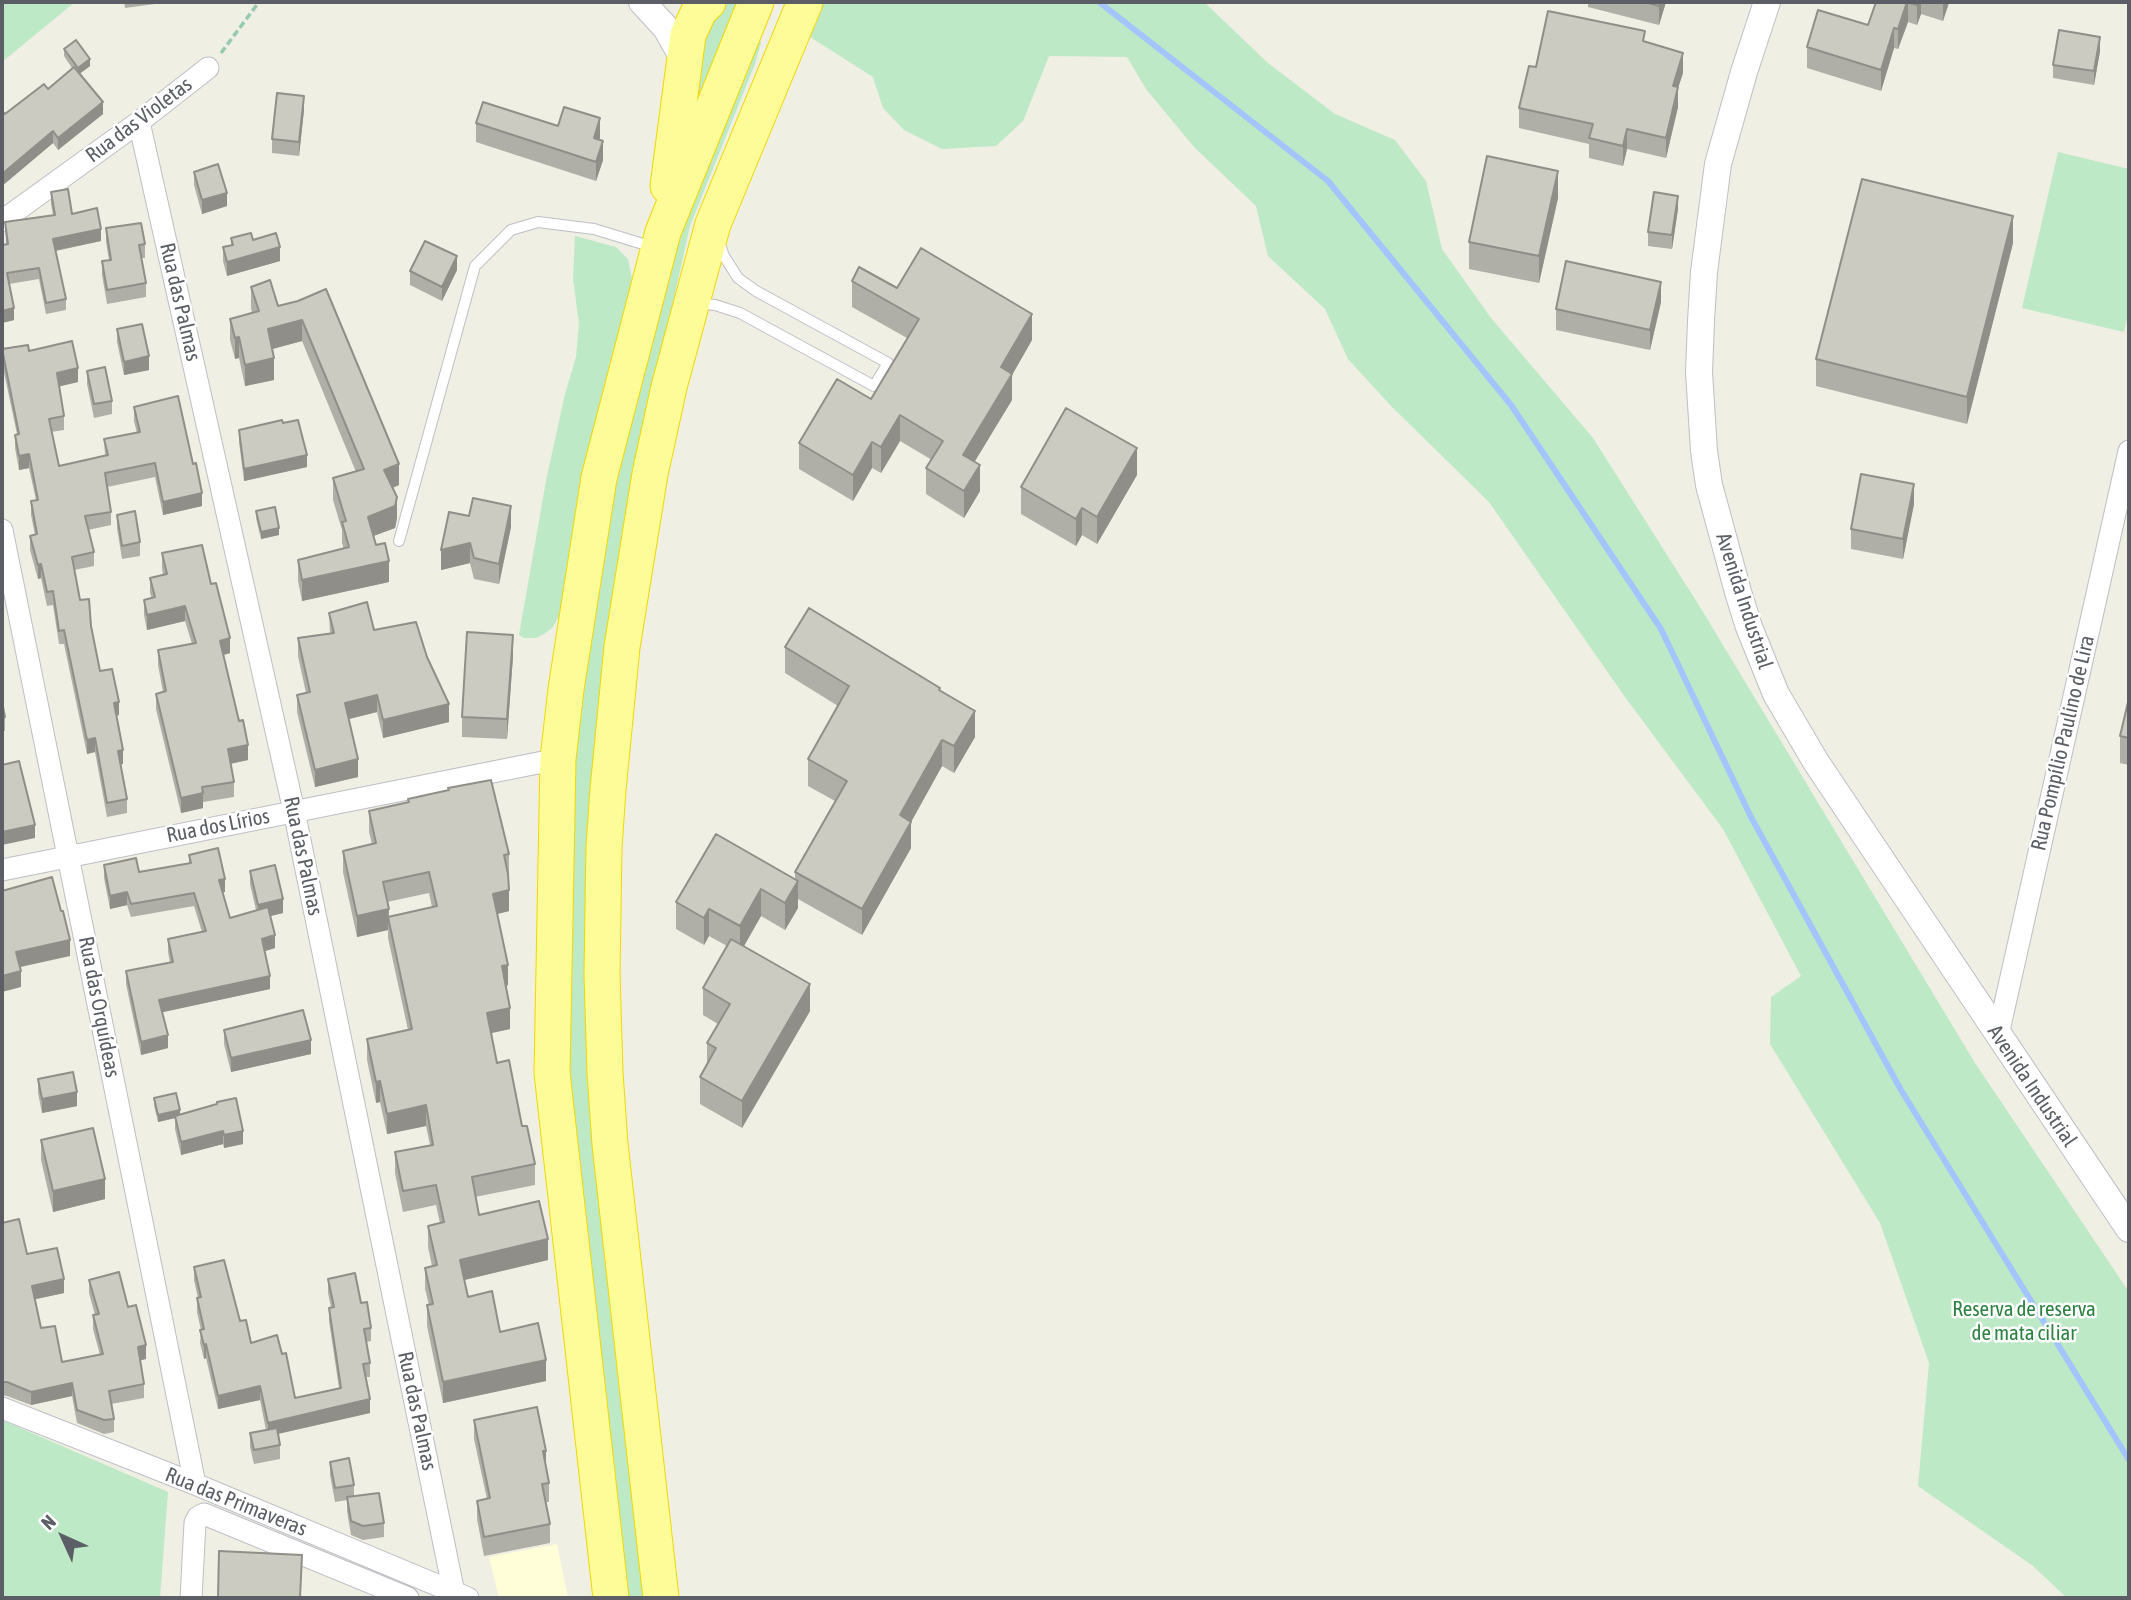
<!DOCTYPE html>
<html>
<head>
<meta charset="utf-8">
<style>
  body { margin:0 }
  #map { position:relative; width:2131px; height:1600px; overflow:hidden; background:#efefe3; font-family:"Asap Condensed",sans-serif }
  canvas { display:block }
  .frame { position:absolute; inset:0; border:4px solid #5b5e65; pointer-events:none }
  .north { position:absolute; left:28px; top:1502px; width:70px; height:70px; -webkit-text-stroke:5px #fff; paint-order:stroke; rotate:315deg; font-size:19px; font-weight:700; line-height:28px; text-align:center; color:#5b5e65 }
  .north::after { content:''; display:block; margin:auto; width:24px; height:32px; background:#5b5e65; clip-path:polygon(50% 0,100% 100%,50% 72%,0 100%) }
</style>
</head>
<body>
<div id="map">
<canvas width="2131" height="1600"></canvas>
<div class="frame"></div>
<div class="north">N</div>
</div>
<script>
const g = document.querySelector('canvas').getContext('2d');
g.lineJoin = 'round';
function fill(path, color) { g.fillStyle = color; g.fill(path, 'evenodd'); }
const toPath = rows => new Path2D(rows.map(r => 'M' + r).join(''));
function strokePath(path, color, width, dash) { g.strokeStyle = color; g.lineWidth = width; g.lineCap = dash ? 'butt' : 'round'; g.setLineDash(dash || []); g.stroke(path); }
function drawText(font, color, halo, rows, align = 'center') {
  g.font = font + ' "Asap Condensed",sans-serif'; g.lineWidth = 5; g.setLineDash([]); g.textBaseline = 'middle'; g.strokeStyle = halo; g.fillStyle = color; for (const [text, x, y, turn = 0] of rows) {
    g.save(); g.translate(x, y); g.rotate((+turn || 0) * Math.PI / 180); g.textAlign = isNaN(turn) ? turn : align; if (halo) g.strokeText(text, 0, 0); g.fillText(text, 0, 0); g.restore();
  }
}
const commercial = toPath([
  [557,1544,568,1598,499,1598,489,1557]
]);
const green = toPath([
  [2,2,75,2,2,62],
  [822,2,1204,2,1268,63,1335,114,1395,140,1426,181,1442,249,1491,318,1593,438,1700,607,1975,1063,2129,1292,2129,1598,2067,1598,2033,1566,1918,1486,1929,1363,1880,1223,1770,1044,1771,997,1801,976,1723,829,1625,697,1489,502,1391,406,1348,359,1325,309,1268,256,1256,206,1194,147,1146,89,1127,57,1049,56,1023,121,996,146,942,149,904,130,883,108,873,77,807,35],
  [729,3,744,5,686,154,707,26,722,7],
  [757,24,761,43,755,64,690,226,651,401,586,938,645,1598,625,1598,576,1152,567,1029,572,826,579,708,611,488,661,280],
  [2058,152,2129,169,2129,311,2124,332,2022,308],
  [575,236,616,247,628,259,632,279,592,446,563,610,552,628,544,634,536,638,524,638,519,635,546,481,565,394,576,357,579,324,573,278],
  [2,1420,168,1492,160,1598,2,1598]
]);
const stream = toPath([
  [1099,2,1328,181,1511,405,1661,629,1751,817,1901,1090,2129,1460]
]);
const path = toPath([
  [221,53,259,2]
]);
const service = toPath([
  [696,303,715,305,740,313,874,386,888,363,756,291,738,278,724,256,719,242],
  [399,541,475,266,511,230,538,222,594,229,656,248]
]);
const minor = toPath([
  [139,122,294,811,454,1593],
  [2,221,139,122,208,68],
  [2,530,195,1484],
  [2,870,558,759],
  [1998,1035,2129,451],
  [2,1408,195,1484,468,1598],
  [191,1598,195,1523,198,1517,204,1514,408,1598]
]);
const tertiary = toPath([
  [642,2,666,28,684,60],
  [1767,2,1744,72,1718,164,1704,272,1701,321,1699,372,1704,451,1709,485,1738,592,1749,627,1776,694,1816,762,2129,1229]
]);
const trunk = toPath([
  [668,186,688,35,699,11,708,2],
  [611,1598,552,1073,558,759,566,689,599,478,663,232,756,2],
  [661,1598,610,1144,605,1073,602,974,604,847,608,790,622,647,650,474,669,387,713,224,805,2]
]);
const wall = toPath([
  [124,2,155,2,155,4,125,8],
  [1588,2,1666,2,1659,25,1588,7],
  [1876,2,1949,2,1949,3,1943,21,1921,14,1917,25,1908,22,1898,49,1894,48,1881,91,1807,68,1807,47,1868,25],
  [1645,42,1683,73,1678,88,1678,107,1666,158,1627,149,1623,166,1589,158,1589,144,1519,128,1519,108,1536,67],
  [64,49,90,66,79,74,103,114,58,150,53,143,2,186,2,111,5,114,48,89,72,68,64,56],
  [2100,51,2094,85,2053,78,2053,65],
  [304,110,299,156,272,153,272,139],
  [476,123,558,126,600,137,599,140,603,160,596,181,476,142],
  [194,172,227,206,202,214,194,185],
  [51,192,101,241,56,251,66,299,66,310,46,314,39,279,9,284,14,320,2,323,2,245,6,244,5,222,53,215,51,204],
  [1558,198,1539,283,1469,269,1469,242],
  [1678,209,1672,249,1648,246,1648,232],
  [106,228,145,244,145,258,141,258,146,283,146,297,107,304,102,275,102,261,109,260,106,242],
  [231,238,253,240,280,261,227,276,223,261,223,247,231,245],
  [2013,243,1967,424,1816,386,1816,359],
  [457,270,442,301,410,285,410,271],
  [852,281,897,288,1032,340,1012,375,1012,400,974,462,980,491,964,518,926,494,926,468,932,460,900,441,881,473,872,468,853,501,799,469,799,443,871,399,907,338,852,307],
  [251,287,278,306,298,301,399,485,393,488,397,518,395,528,373,536,389,582,302,601,298,581,298,560,344,549,342,543,342,530,333,500,333,478,356,472,302,341,273,349,274,380,245,386,239,358,235,359,230,340,230,319,252,313,251,308],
  [1661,302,1650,350,1556,330,1556,309],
  [117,329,149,370,124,375,117,342],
  [2,349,29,351,78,382,59,386,64,416,64,430,51,432,59,466,105,455,104,439,137,433,134,421,134,407,202,506,163,515,155,477,107,487,111,512,111,525,88,530,94,552,94,566,74,570,80,600,91,626,100,671,119,715,116,716,123,764,120,764,127,799,127,813,107,817,95,752,87,754,64,644,59,644,53,605,47,606,41,578,38,579,30,550,30,536,35,535,31,515,31,501,36,500,29,468,19,470,15,448,15,435,17,434,2,363],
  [87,371,112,401,112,414,94,418,87,384],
  [283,423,307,467,244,481,239,442,239,430],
  [1137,475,1097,544,1082,535,1076,546,1021,514,1021,487],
  [1914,504,1903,559,1851,549,1851,529],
  [256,511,279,535,261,539,256,518],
  [449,512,511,527,499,584,474,579,470,563,441,570],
  [117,515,140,542,140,556,122,559,117,528],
  [162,553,211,584,230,653,223,655,248,760,231,764,234,782,234,797,203,802,203,808,181,813,156,709,156,694,163,692,158,665,158,650,192,644,185,621,147,630,144,615,144,600,152,598,150,593,150,578,163,575,162,568],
  [329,613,374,630,449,722,383,738,377,712,349,719,358,777,315,787,297,712,297,695,306,693,298,656,298,638,330,633],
  [785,647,940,691,975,737,954,773,942,766,911,822,911,848,862,935,798,899,798,908,785,930,761,916,744,946,810,1011,742,1128,700,1104,700,1077,707,1063,707,1043,718,1024,703,1015,703,988,727,946,709,936,704,945,676,929,676,902,795,880,795,872,835,801,808,786,808,759,838,706,785,673],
  [513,656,507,739,462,737,462,717],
  [2129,698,2129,765,2120,763,2120,736],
  [2,702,5,717,5,731,2,731],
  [369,811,509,854,509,911,497,914,508,985,506,986,510,1029,491,1033,497,1063,522,1126,535,1164,535,1185,475,1197,479,1215,548,1260,464,1280,468,1297,546,1381,443,1403,427,1326,427,1305,429,1305,425,1289,425,1268,432,1266,428,1247,428,1226,440,1223,436,1205,403,1212,395,1173,395,1152,430,1145,426,1126,387,1134,380,1102,376,1103,367,1060,367,1039,408,1030,388,938,388,930,357,937,343,872,343,851,372,844,369,832],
  [429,893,432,907,389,917,387,902],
  [189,855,225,892,222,892,230,918,256,910,250,884,250,871,283,913,270,916,275,948,265,951,270,989,162,1012,168,1048,141,1055,126,984,126,971,170,963,168,952,168,939,202,932,194,906,131,917,127,905,110,909,104,878,104,865,139,872,189,864],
  [224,1030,311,1054,231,1072,224,1044],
  [38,1079,77,1106,42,1113,38,1093],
  [154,1098,180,1114,217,1104,243,1144,224,1148,223,1144,181,1155,175,1129,175,1118,158,1122,154,1105],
  [41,1140,105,1199,53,1212,41,1160],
  [2,1223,27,1254,64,1293,35,1299,41,1328,62,1362,100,1355,93,1329,93,1315,95,1315,89,1293,89,1280,128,1307,146,1359,140,1360,144,1384,144,1398,111,1404,114,1419,114,1432,104,1434,77,1423,72,1396,31,1405,7,1396,2,1395],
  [194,1267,240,1321,251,1343,295,1398,339,1388,329,1321,329,1308,331,1307,328,1293,328,1279,361,1303,371,1328,371,1341,366,1342,370,1363,370,1377,366,1377,370,1413,278,1434,280,1445,280,1459,254,1464,250,1447,250,1433,266,1430,260,1400,218,1409,206,1358,204,1359,200,1343,201,1330,197,1312,197,1298,198,1298,194,1280],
  [474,1420,546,1469,549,1483,549,1502,545,1502,550,1524,550,1543,484,1556,477,1519,477,1501,487,1499,474,1439],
  [330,1462,354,1485,354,1496,384,1523,384,1537,363,1540,351,1535,347,1511,347,1500,335,1502,330,1475]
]);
const shadedWall = toPath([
  [1660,2,1666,2,1659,25,1659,6],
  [1908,2,1908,22,1898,49,1898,29],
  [1918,2,1921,2,1921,14,1917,25,1917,5],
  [1943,2,1949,2,1943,21],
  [1894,28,1894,48,1881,91,1881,70],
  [2100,37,2100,51,2094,85,2094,71],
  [1683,53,1683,73,1678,88,1678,107,1666,158,1666,138,1673,86],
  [90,59,90,66,78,75,78,68],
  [304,96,304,110,299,156,299,142],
  [103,102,103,114,58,150,58,138],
  [600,118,600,137,594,157,594,138],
  [1627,129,1627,149,1623,166,1623,146],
  [53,131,53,143,2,186,2,174],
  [603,141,603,160,596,181,596,162],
  [1558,171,1558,198,1539,283,1539,256],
  [227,193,227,206,202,214,202,200],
  [1678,196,1678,209,1672,249,1672,235],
  [2013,216,2013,243,1967,424,1967,397],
  [101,229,101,241,53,251,53,239],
  [280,247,280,261,227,276,227,262],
  [457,256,457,270,442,301,442,287],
  [1661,282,1661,302,1650,350,1650,330],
  [14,308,14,320,2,323,2,311],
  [1032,314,1032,340,1012,375,1012,400,963,481,963,455,1001,367],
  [302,320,302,341,268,350,268,329],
  [239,337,239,358,235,359,235,338],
  [149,356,149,370,124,375,124,362],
  [274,358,274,380,245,386,245,365],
  [78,368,78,382,57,387,57,373],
  [900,415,900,441,881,473,881,447],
  [872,442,872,468,853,501,853,475],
  [1137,448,1137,475,1097,544,1097,517],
  [29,454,29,468,19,470,19,456],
  [307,455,307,467,244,481,244,469],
  [399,464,399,485,384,491,384,470],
  [980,465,980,491,964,518,964,491],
  [1914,484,1914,504,1903,559,1903,539],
  [202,493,202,506,163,515,163,502],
  [397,497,397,518,395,528,368,538,368,517],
  [511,506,511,527,499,584,499,564],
  [1082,508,1082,535,1076,546,1076,519],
  [279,528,279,535,261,539,261,532],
  [470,543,470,563,441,570,441,550],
  [389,561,389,582,302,601,302,580],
  [41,564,41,578,38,579,38,565],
  [185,606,185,621,147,630,147,615],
  [513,635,513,656,507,739,507,719],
  [230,638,230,653,220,656,220,641],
  [377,695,377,712,345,720,345,703],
  [119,702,119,715,114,716,114,703],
  [449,704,449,722,383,738,383,720],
  [975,711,975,737,954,773,954,746],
  [95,738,95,752,87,754,87,740],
  [942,740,942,766,900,842,900,815],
  [248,745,248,760,228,764,228,749],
  [123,750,123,764,118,765,118,751],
  [358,759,358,777,315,787,315,770],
  [203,793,203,808,181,813,181,798],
  [911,822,911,848,862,935,862,909],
  [35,825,35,838,2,845,2,832],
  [225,879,225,892,219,893,219,880],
  [798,881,798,908,785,930,785,903],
  [761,889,761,916,740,953,740,926],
  [509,890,509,911,493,915,493,894],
  [127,892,127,905,110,909,110,896],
  [283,899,283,913,258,919,258,905],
  [389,909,388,930,357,937,357,916],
  [709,909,709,936,704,945,704,918],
  [275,935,275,948,262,952,262,939],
  [70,940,70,956,16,968,16,952],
  [508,965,508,985,502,987,502,966],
  [21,971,21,987,2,992,2,976],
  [270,976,270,989,159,1013,159,1000],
  [810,984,810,1011,742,1128,742,1101],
  [510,1008,510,1029,487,1034,487,1013],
  [168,1035,168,1048,141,1055,141,1042],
  [311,1040,311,1054,231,1072,231,1058],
  [380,1081,380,1102,376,1103,376,1082],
  [77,1092,77,1106,42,1113,42,1099],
  [426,1105,426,1126,387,1134,387,1114],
  [180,1110,180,1117,175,1116,175,1118,158,1122,158,1115],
  [223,1131,223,1144,181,1155,181,1142],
  [243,1131,243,1144,224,1148,224,1135],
  [105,1179,105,1199,53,1212,53,1191],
  [548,1239,548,1260,460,1281,460,1260],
  [64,1279,64,1293,32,1300,32,1286],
  [206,1344,206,1358,204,1359,204,1345],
  [146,1345,146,1359,138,1361,138,1347],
  [546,1360,546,1381,443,1403,443,1382],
  [72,1383,72,1396,31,1405,31,1392],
  [260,1386,260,1400,218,1409,218,1396],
  [370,1399,370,1413,268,1436,268,1423],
  [543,1451,546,1451,546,1469]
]);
const building = toPath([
  [1645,2,1660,2,1659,6,1645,2],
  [1876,2,1907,2,1898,29,1894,28,1881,70,1807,47,1818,10,1868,25,1876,2],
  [1908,2,1918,2,1917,5,1908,2],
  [1548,11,1645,31,1643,41,1683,53,1673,86,1678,87,1666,138,1627,129,1623,146,1589,138,1593,124,1519,108,1529,66,1536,67,1548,11],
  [2059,30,2100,37,2094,71,2053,65,2059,30],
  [76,40,90,59,78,68,64,49,76,40],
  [74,67,103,102,58,138,53,131,2,174,2,111,5,114,44,84,48,89,74,67],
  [277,93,304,96,299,142,272,139,277,93],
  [483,102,558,126,564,107,600,118,594,138,603,141,596,162,476,123,483,102],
  [1487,156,1558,171,1539,256,1469,242,1487,156],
  [218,164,227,193,202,200,194,172,218,164],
  [1862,179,2013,216,1967,397,1816,359,1862,179],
  [68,189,72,214,97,208,101,229,53,239,66,299,46,303,39,268,7,273,14,308,2,311,2,245,8,244,5,222,55,215,51,192,68,189],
  [1654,192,1678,196,1672,235,1648,232,1654,192],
  [141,223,145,244,139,245,146,283,107,290,102,261,111,260,106,228,141,223],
  [251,233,253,240,276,233,280,247,227,262,223,247,233,245,231,238,251,233],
  [425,241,457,256,442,287,410,271,425,241],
  [921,248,1032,314,1001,367,1012,374,963,455,980,465,964,491,926,468,943,441,900,415,881,447,872,442,853,475,799,443,837,379,871,399,919,319,852,281,859,267,897,288,921,248],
  [1566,261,1661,282,1650,330,1556,309,1566,261],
  [270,280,278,306,298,301,326,289,399,464,384,470,397,497,395,506,368,517,376,545,385,543,389,561,302,580,298,560,349,547,342,522,346,521,333,478,364,469,302,320,268,329,274,358,245,365,239,337,235,338,230,319,259,311,251,287,270,280],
  [142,324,149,356,124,362,117,329,142,324],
  [72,341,78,368,57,373,64,416,49,419,59,466,108,455,104,439,140,432,134,407,178,396,193,464,196,463,202,493,163,502,155,463,105,473,111,512,85,516,94,552,72,557,80,600,89,599,91,626,100,671,112,669,119,702,114,703,123,750,118,751,127,799,107,803,95,738,87,740,64,630,59,631,53,591,47,592,41,564,38,565,30,536,37,534,31,501,38,500,29,454,19,456,15,435,19,434,2,349,28,345,29,351,72,341],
  [105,367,112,401,94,404,87,371,105,367],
  [1066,408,1137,448,1097,517,1082,508,1076,519,1021,487,1066,408],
  [282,420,283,423,298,420,307,455,244,469,239,430,282,420],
  [1861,474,1914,484,1903,539,1851,529,1861,474],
  [473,498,511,506,499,564,474,558,470,543,441,550,449,512,469,516,473,498],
  [275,507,279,528,261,532,256,511,275,507],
  [135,511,140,542,122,546,117,515,135,511],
  [202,545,211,584,216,583,230,638,220,641,239,721,243,720,248,745,228,749,234,782,202,787,203,793,181,798,156,694,166,691,158,650,196,643,185,606,147,615,144,600,155,597,150,578,167,574,162,553,202,545],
  [367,602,374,630,416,622,427,657,449,704,383,720,377,695,345,703,358,759,315,770,297,695,310,692,298,638,334,633,329,613,367,602],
  [809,608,940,688,939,690,975,711,954,746,942,740,900,815,911,822,862,909,795,872,847,781,808,759,849,686,785,647,809,608],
  [467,632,513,635,507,719,462,717,467,632],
  [2129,698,2129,738,2120,736,2129,698],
  [2,702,5,717,2,718,2,702],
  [19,761,35,825,2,832,2,765,19,761],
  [491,780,509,854,504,855,508,874,509,890,493,894,508,965,502,966,510,1008,487,1013,497,1063,509,1060,522,1126,527,1126,535,1164,472,1177,479,1215,539,1201,548,1239,460,1260,468,1297,492,1291,500,1332,538,1323,546,1360,443,1382,427,1305,433,1304,425,1268,437,1265,428,1226,444,1222,436,1185,403,1191,395,1152,433,1145,426,1105,387,1114,380,1081,376,1082,367,1039,412,1029,388,917,437,906,429,872,383,882,389,909,357,916,343,851,376,843,369,811,409,802,408,799,449,790,448,788,491,780],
  [716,834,798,881,785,903,761,889,740,926,709,909,704,918,676,902,716,834],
  [218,848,225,879,219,880,230,918,268,907,275,935,262,939,270,976,159,1000,168,1035,141,1042,126,971,173,962,168,939,206,931,194,893,131,904,127,892,110,896,104,865,136,858,139,872,191,863,189,855,218,848],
  [275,865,283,899,258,905,250,871,275,865],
  [52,877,61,911,63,911,70,940,16,952,21,971,2,976,2,891,52,877],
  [731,939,810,984,742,1101,700,1077,716,1048,707,1043,730,1004,703,988,731,939],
  [303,1010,311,1040,231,1058,224,1030,303,1010],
  [73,1072,77,1092,42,1099,38,1079,73,1072],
  [176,1093,180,1110,158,1115,154,1098,176,1093],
  [236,1098,243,1131,224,1135,223,1131,181,1142,175,1116,217,1104,217,1102,236,1098],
  [93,1128,105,1179,53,1191,41,1140,93,1128],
  [19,1219,27,1254,57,1248,64,1279,32,1286,41,1328,55,1326,62,1362,103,1354,93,1315,99,1314,89,1280,119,1272,128,1307,136,1305,146,1345,138,1347,144,1384,109,1391,114,1419,104,1420,77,1410,72,1383,31,1392,7,1382,2,1382,2,1223,19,1219],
  [224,1260,240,1321,246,1320,251,1343,277,1335,282,1354,286,1353,295,1398,341,1388,329,1308,334,1307,328,1279,355,1273,361,1303,367,1302,371,1328,364,1329,370,1363,363,1364,370,1399,268,1423,260,1386,218,1396,206,1344,204,1345,200,1330,204,1329,197,1298,201,1297,194,1267,224,1260],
  [537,1407,546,1451,543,1451,549,1483,542,1484,550,1524,484,1537,477,1501,490,1498,474,1420,537,1407],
  [277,1428,280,1445,254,1450,250,1433,277,1428],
  [349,1458,354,1485,335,1488,330,1462,349,1458],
  [379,1493,384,1523,363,1526,351,1521,347,1497,379,1493],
  [219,1551,302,1555,300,1598,218,1598,219,1551]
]);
const streetNames = [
  ["Rua das Violetas",139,120,-37],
  ["Rua das Palmas",180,302,77],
  ["Avenida Industrial",1744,601,72],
  ["Rua Pompílio Paulino de Lira",2063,743,-77],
  ["Rua dos Lírios",218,826,-11],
  ["Rua das Palmas",303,856,78],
  ["Rua das Orquídeas",99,1007,79],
  ["Avenida Industrial",2032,1086,56],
  ["Rua das Palmas",417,1411,78],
  ["Rua das Primaveras",236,1502,22]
];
const parkNames = [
  ["Reserva de reserva",2024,1309],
  ["de mata ciliar",2024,1333]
];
fill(commercial, '#fffed8');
fill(green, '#bde9c6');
strokePath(stream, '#a3c4ff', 6);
strokePath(service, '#bdbfc5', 12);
strokePath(minor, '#bdbfc5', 23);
strokePath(tertiary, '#bdbfc5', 28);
strokePath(trunk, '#f2d800', 37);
strokePath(path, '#95cab0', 3.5, [7, 3.5]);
strokePath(service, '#fff', 10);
strokePath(minor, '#fff', 21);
strokePath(tertiary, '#fff', 26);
strokePath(trunk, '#fdfc99', 35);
fill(wall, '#afafa7');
fill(shadedWall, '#8f8e88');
fill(building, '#cccbc2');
strokePath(building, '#8f8e88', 2);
drawText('21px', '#5b5e65', '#fff', streetNames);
drawText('21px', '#2d8242', '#fff', parkNames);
</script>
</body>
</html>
